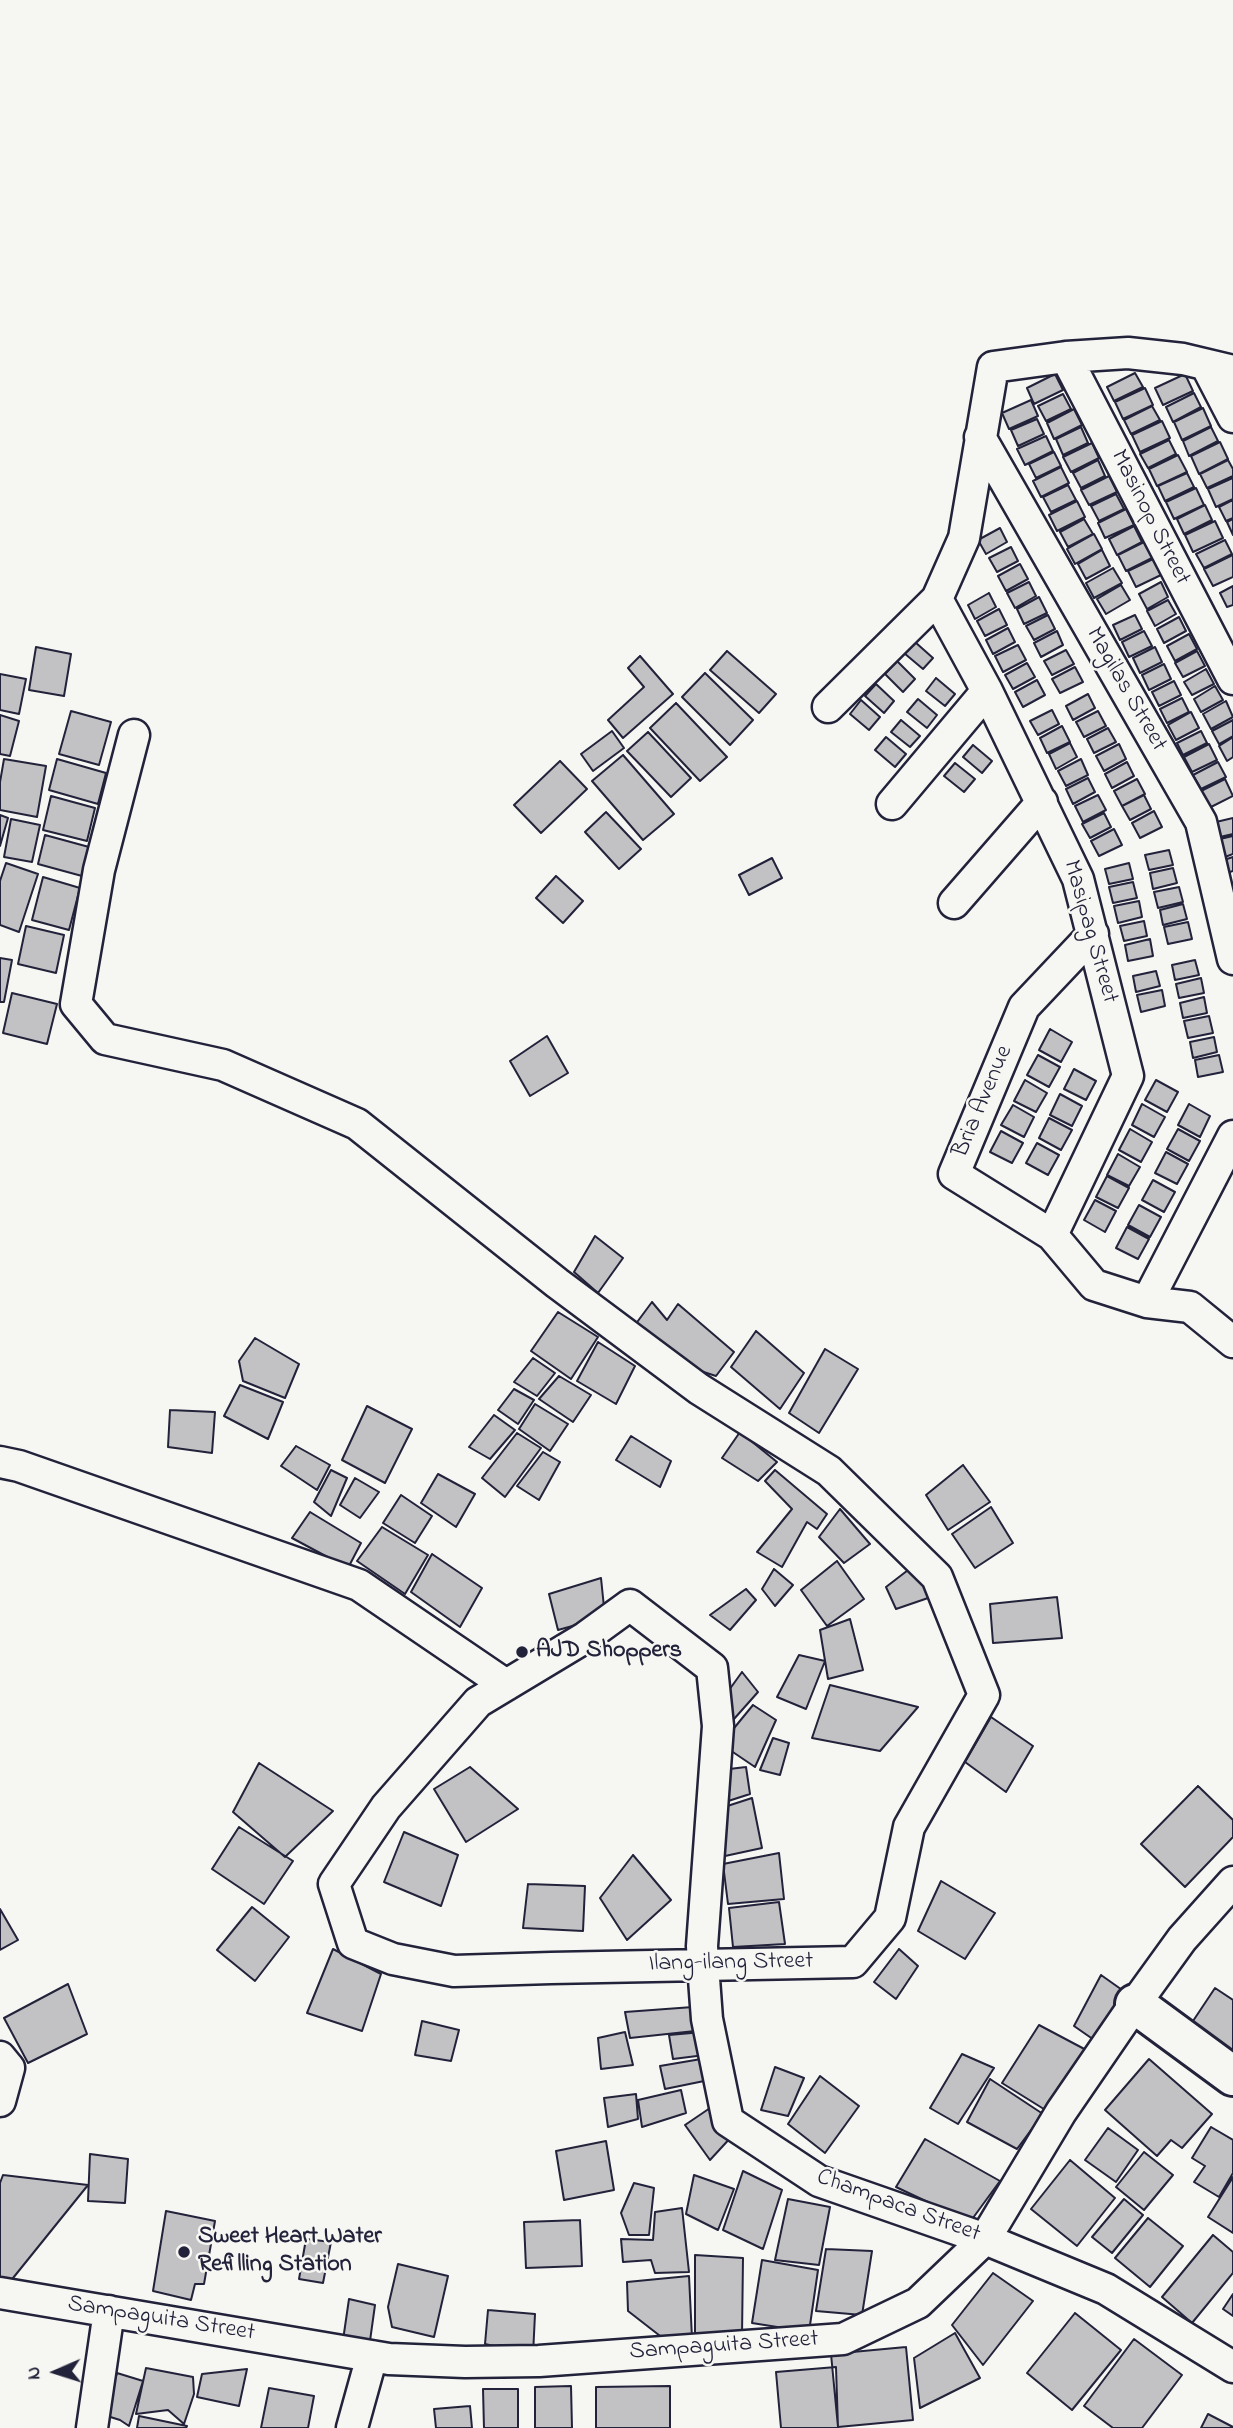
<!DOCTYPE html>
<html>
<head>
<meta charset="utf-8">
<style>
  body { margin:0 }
  #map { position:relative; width:1233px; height:2428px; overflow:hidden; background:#f6f6f2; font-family:"Indie Flower",sans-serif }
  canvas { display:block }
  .north { position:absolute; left:21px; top:2337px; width:70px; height:70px; -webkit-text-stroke:5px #f6f6f2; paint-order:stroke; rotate:267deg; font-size:19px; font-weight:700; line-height:28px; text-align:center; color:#22223b }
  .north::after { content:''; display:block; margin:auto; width:24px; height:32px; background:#22223b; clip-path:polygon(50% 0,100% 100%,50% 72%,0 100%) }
</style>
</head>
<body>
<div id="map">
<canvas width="1233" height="2428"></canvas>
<div class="north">N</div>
</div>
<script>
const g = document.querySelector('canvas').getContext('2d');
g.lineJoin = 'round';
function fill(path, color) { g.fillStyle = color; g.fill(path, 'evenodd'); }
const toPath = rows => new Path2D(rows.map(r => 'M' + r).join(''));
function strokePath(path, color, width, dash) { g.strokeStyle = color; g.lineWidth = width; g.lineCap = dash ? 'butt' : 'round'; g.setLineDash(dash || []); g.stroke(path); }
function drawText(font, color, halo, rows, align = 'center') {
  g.font = font + ' "Indie Flower",sans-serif'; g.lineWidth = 5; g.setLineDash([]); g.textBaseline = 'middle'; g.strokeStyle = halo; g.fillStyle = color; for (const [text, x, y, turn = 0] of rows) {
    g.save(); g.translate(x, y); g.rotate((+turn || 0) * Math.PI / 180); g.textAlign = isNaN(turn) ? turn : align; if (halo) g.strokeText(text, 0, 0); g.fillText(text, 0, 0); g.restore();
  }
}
const building = toPath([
  [1135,373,1143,387,1114,401,1107,387,1135,373],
  [1055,374,1063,390,1034,404,1027,388,1055,374],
  [1185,374,1193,391,1163,405,1155,388,1185,374],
  [1145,388,1153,405,1123,419,1115,402,1145,388],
  [1194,393,1201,407,1173,422,1166,407,1194,393],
  [1063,394,1071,409,1046,421,1038,406,1063,394],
  [1031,400,1038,416,1009,429,1002,413,1031,400],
  [1152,406,1160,420,1131,434,1124,420,1152,406],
  [1203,408,1211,426,1182,440,1174,422,1203,408],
  [1074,409,1082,425,1054,439,1047,423,1074,409],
  [1037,419,1044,434,1018,446,1011,430,1037,419],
  [1162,421,1170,438,1140,452,1132,435,1162,421],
  [1081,427,1088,443,1063,455,1056,439,1081,427],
  [1211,427,1218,441,1189,456,1183,441,1211,427],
  [1046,436,1053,451,1025,465,1017,449,1046,436],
  [1169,440,1176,454,1148,468,1140,454,1169,440],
  [1220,442,1228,459,1199,474,1191,456,1220,442],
  [1092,443,1099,458,1071,472,1063,457,1092,443],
  [1054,452,1061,466,1036,478,1029,464,1054,452],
  [1178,455,1187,472,1157,486,1149,469,1178,455],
  [1098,460,1105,476,1081,488,1073,473,1098,460],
  [1228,460,1233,469,1233,476,1207,488,1200,474,1228,460],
  [1061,467,1069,483,1041,497,1033,481,1061,467],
  [1187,473,1194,487,1165,501,1158,486,1187,473],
  [1109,476,1117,492,1089,505,1081,490,1109,476],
  [1233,478,1233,499,1216,507,1208,489,1233,478],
  [1068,485,1076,500,1051,512,1043,497,1068,485],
  [1196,488,1204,505,1174,519,1166,502,1196,488],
  [1116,494,1124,509,1099,521,1091,506,1116,494],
  [1233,500,1233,518,1226,521,1219,507,1233,500],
  [1077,501,1085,517,1057,531,1049,515,1077,501],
  [1205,505,1212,520,1184,534,1177,519,1205,505],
  [1126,509,1134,525,1105,538,1098,523,1126,509],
  [1084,519,1093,534,1068,547,1060,532,1084,519],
  [1233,519,1233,535,1227,522,1233,519],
  [1215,521,1223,538,1193,552,1185,535,1215,521],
  [1134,526,1142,542,1117,555,1109,539,1134,526],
  [1000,528,1007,542,986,554,978,540,1000,528],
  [1094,534,1102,549,1075,564,1067,549,1094,534],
  [1225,540,1232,554,1204,568,1196,554,1225,540],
  [1146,541,1154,557,1126,571,1118,555,1146,541],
  [1011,547,1018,561,997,572,989,558,1011,547],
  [1102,550,1110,566,1086,579,1078,564,1102,550],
  [1233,555,1233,577,1213,586,1204,569,1233,555],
  [1153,559,1161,575,1136,587,1128,571,1153,559],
  [1020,564,1028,579,1006,591,998,576,1020,564],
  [1113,568,1122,583,1094,598,1086,583,1113,568],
  [1029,582,1036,596,1015,608,1007,593,1029,582],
  [1161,582,1168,597,1147,609,1139,594,1161,582],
  [1121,585,1130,600,1106,614,1097,599,1121,585],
  [1233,586,1233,605,1227,607,1220,593,1233,586],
  [989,593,996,607,975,619,968,605,989,593],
  [1039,597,1047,613,1024,624,1017,609,1039,597],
  [1168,600,1176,614,1155,626,1147,611,1168,600],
  [999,609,1007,625,985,636,977,621,999,609],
  [1048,615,1055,629,1034,640,1026,626,1048,615],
  [1135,615,1142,629,1120,640,1113,625,1135,615],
  [1179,617,1186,631,1164,643,1157,629,1179,617],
  [1008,628,1015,642,993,654,986,640,1008,628],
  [1057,631,1063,645,1041,657,1034,643,1057,631],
  [1144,631,1152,646,1129,657,1122,642,1144,631],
  [1189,634,1197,649,1175,661,1167,646,1189,634],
  [915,642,933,658,923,669,904,653,915,642],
  [1018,645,1026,660,1003,672,995,656,1018,645],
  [36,647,71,654,64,696,29,690,36,647],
  [1155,647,1162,662,1140,673,1133,658,1155,647],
  [1066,650,1074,664,1052,675,1044,661,1066,650],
  [727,651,776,694,759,713,710,670,727,651],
  [1197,651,1205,666,1183,677,1175,663,1197,651],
  [640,656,673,694,623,738,608,720,644,687,628,668,640,656],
  [897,661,915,679,903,692,885,674,897,661],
  [1027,663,1035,677,1013,689,1005,675,1027,663],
  [1164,664,1171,679,1149,690,1142,675,1164,664],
  [1075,667,1083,682,1060,693,1052,679,1075,667],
  [1206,669,1214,684,1192,695,1184,682,1206,669],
  [705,673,753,720,730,745,682,697,705,673],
  [0,674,26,679,19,714,0,710,0,674],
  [936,678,955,694,945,706,926,691,936,678],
  [1037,680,1045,695,1023,707,1015,692,1037,680],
  [1174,681,1181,695,1159,706,1152,692,1174,681],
  [876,684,894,701,884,713,865,696,876,684],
  [1215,686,1223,700,1201,712,1194,699,1215,686],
  [1088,694,1095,708,1073,720,1066,706,1088,694],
  [1182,698,1189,712,1167,723,1160,709,1182,698],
  [918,699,937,715,927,728,907,712,918,699],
  [861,700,880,717,869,730,850,714,861,700],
  [1226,701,1233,717,1211,729,1203,714,1226,701],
  [676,703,727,757,700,781,650,728,676,703],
  [1052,710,1059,724,1038,735,1030,721,1052,710],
  [71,711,111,722,99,765,59,754,71,711],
  [1098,711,1106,726,1084,737,1076,722,1098,711],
  [1191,712,1199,728,1176,740,1168,725,1191,712],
  [0,715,19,721,10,756,0,754,0,715],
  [901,720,920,736,910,747,891,732,901,720],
  [1233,720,1233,736,1219,744,1212,731,1233,720],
  [1062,726,1070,742,1047,753,1040,738,1062,726],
  [1108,728,1116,742,1094,753,1087,739,1108,728],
  [612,731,624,748,593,771,581,754,612,731],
  [1201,731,1207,743,1183,755,1177,743,1201,731],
  [648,732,691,778,671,797,627,751,648,732],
  [886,737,906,754,895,767,875,750,886,737],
  [1233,737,1233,757,1227,761,1219,746,1233,737],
  [1070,743,1077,757,1056,769,1049,754,1070,743],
  [1119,744,1126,759,1104,771,1096,756,1119,744],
  [1209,744,1217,760,1192,772,1184,757,1209,744],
  [973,745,992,761,982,773,963,757,973,745],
  [623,755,674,814,643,840,592,781,623,755],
  [4,759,46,766,37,817,0,810,0,782,4,759],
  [57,759,106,773,98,804,49,790,57,759],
  [1081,759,1088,775,1066,786,1058,771,1081,759],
  [560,761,587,789,541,833,514,805,560,761],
  [1127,762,1134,776,1112,788,1105,774,1127,762],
  [1218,762,1226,777,1201,789,1193,775,1218,762],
  [955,763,975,779,964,792,944,776,955,763],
  [1088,778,1095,792,1073,804,1066,789,1088,778],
  [1137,779,1145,794,1122,806,1114,791,1137,779],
  [1225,779,1233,796,1209,808,1201,791,1225,779],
  [1098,795,1106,810,1083,822,1075,806,1098,795],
  [1144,795,1151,809,1130,820,1122,806,1144,795],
  [51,796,95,808,87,841,43,830,51,796],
  [1154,811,1162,827,1140,838,1132,823,1154,811],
  [606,812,641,849,619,869,585,832,606,812],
  [1104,813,1111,827,1090,838,1082,824,1104,813],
  [0,815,8,818,0,846,0,815],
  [1233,818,1233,834,1220,837,1216,822,1233,818],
  [11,819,40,825,32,862,4,857,11,819],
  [1114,829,1122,845,1099,856,1091,841,1114,829],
  [45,835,89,847,82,876,38,864,45,835],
  [1233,836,1233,854,1225,857,1220,839,1233,836],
  [1169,850,1173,865,1149,870,1145,855,1169,850],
  [1233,857,1233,871,1227,873,1224,860,1233,857],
  [772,858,782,878,749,895,739,875,772,858],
  [6,863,38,874,19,932,0,925,0,881,6,863],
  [1129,863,1133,879,1109,884,1105,869,1129,863],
  [1173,868,1177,883,1153,889,1150,873,1173,868],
  [556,876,583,901,563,923,536,898,556,876],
  [43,877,80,888,69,930,32,920,43,877],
  [1133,882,1137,898,1113,903,1109,887,1133,882],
  [1179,887,1183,902,1158,908,1154,892,1179,887],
  [1139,901,1142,917,1118,923,1114,906,1139,901],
  [1183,904,1187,919,1163,925,1160,910,1183,904],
  [1144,921,1147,936,1124,941,1120,926,1144,921],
  [1188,922,1192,939,1168,944,1164,927,1188,922],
  [26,926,64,935,56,973,18,964,26,926],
  [1150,939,1153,956,1128,961,1125,945,1150,939],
  [0,958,12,960,4,1002,0,1002,0,958],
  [1195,960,1199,975,1175,980,1172,965,1195,960],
  [1156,971,1160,986,1136,992,1133,976,1156,971],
  [1201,978,1204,993,1179,998,1176,984,1201,978],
  [1162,990,1165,1006,1141,1012,1137,995,1162,990],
  [12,993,57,1004,47,1044,3,1033,12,993],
  [1204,997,1207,1013,1183,1018,1180,1003,1204,997],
  [1209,1016,1213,1033,1188,1038,1184,1021,1209,1016],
  [1050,1029,1072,1042,1061,1062,1039,1050,1050,1029],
  [547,1036,568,1073,530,1096,510,1061,547,1036],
  [1214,1037,1217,1052,1193,1058,1190,1042,1214,1037],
  [1038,1055,1060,1067,1049,1087,1027,1075,1038,1055],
  [1219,1055,1223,1072,1198,1077,1195,1060,1219,1055],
  [1074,1069,1096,1081,1086,1100,1064,1089,1074,1069],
  [1025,1080,1047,1093,1036,1112,1014,1101,1025,1080],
  [1156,1080,1178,1092,1167,1112,1145,1100,1156,1080],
  [1060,1094,1082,1106,1072,1126,1050,1115,1060,1094],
  [1142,1104,1165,1117,1154,1137,1132,1125,1142,1104],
  [1189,1104,1210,1116,1200,1137,1178,1125,1189,1104],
  [1013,1105,1034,1117,1024,1137,1001,1125,1013,1105],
  [1049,1118,1072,1130,1061,1150,1039,1138,1049,1118],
  [1130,1129,1152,1142,1141,1162,1119,1150,1130,1129],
  [1178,1129,1200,1141,1189,1161,1167,1149,1178,1129],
  [1001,1131,1023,1143,1012,1163,990,1152,1001,1131],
  [1037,1143,1059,1155,1048,1175,1026,1163,1037,1143],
  [1166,1152,1188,1164,1177,1184,1155,1173,1166,1152],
  [1118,1154,1140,1167,1129,1186,1107,1175,1118,1154],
  [1107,1176,1129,1188,1118,1208,1096,1197,1107,1176],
  [1153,1180,1175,1192,1164,1212,1142,1200,1153,1180],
  [1095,1200,1116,1211,1105,1232,1084,1220,1095,1200],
  [1139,1205,1161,1217,1150,1237,1128,1225,1139,1205],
  [1127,1227,1149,1239,1138,1259,1116,1248,1127,1227],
  [595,1236,623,1258,598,1293,574,1272,595,1236],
  [652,1302,667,1320,678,1304,734,1352,716,1376,685,1366,632,1329,652,1302],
  [558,1312,598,1337,571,1379,531,1351,558,1312],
  [756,1331,804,1373,780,1409,731,1367,756,1331],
  [255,1338,299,1364,285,1398,243,1381,239,1361,255,1338],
  [598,1342,635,1366,616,1404,577,1381,598,1342],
  [825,1349,858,1369,819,1433,789,1413,825,1349],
  [533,1358,555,1373,537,1396,514,1382,533,1358],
  [559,1376,591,1395,573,1422,539,1399,559,1376],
  [240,1385,283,1402,268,1439,224,1416,240,1385],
  [514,1389,534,1400,518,1424,498,1410,514,1389],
  [535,1404,568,1424,550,1451,519,1429,535,1404],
  [367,1406,412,1429,385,1483,342,1460,367,1406],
  [170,1410,215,1412,212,1453,168,1447,170,1410],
  [494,1415,515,1430,490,1459,469,1447,494,1415],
  [740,1432,777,1462,758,1481,722,1458,740,1432],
  [517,1433,541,1448,505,1497,482,1478,517,1433],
  [631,1436,671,1461,660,1487,616,1460,631,1436],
  [296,1446,330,1465,317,1490,281,1466,296,1446],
  [543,1452,560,1462,539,1500,517,1486,543,1452],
  [963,1465,990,1502,948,1530,926,1495,963,1465],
  [331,1470,347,1478,331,1516,314,1502,331,1470],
  [775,1470,827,1514,817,1529,807,1522,782,1567,757,1552,792,1509,765,1481,775,1470],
  [438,1474,475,1494,456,1527,421,1503,438,1474],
  [355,1478,379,1492,360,1518,340,1505,355,1478],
  [401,1495,432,1516,415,1543,383,1523,401,1495],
  [991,1507,1013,1543,975,1568,952,1534,991,1507],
  [840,1509,870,1544,844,1563,819,1537,840,1509],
  [310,1512,361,1543,348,1568,292,1538,310,1512],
  [382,1527,428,1555,405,1594,357,1561,382,1527],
  [432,1554,482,1588,460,1627,411,1592,432,1554],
  [837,1561,864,1599,827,1626,801,1590,837,1561],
  [912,1567,931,1597,896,1609,886,1587,912,1567],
  [774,1569,793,1585,775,1606,762,1589,774,1569],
  [601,1578,605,1617,558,1630,549,1594,601,1578],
  [746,1589,756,1600,730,1630,710,1615,746,1589],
  [1057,1597,1062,1638,993,1643,990,1604,1057,1597],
  [850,1619,863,1670,828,1679,820,1630,850,1619],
  [799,1655,825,1661,806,1709,777,1697,799,1655],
  [742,1672,758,1692,734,1719,719,1704,742,1672],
  [830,1685,918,1707,880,1751,812,1738,830,1685],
  [753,1705,776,1720,755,1767,721,1744,753,1705],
  [991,1717,1033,1746,1006,1792,965,1762,991,1717],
  [773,1738,789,1743,780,1775,760,1770,773,1738],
  [259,1763,333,1811,285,1857,233,1812,259,1763],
  [470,1767,518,1809,466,1842,434,1789,470,1767],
  [746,1767,750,1794,722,1803,721,1770,746,1767],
  [1198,1786,1233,1820,1233,1837,1185,1887,1141,1844,1198,1786],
  [752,1798,762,1848,725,1856,715,1810,752,1798],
  [239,1827,293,1861,264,1904,212,1869,239,1827],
  [404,1832,458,1855,441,1906,384,1882,404,1832],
  [779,1853,784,1899,728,1904,723,1864,779,1853],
  [633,1855,671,1900,627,1940,600,1898,633,1855],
  [941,1881,995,1913,965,1959,918,1931,941,1881],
  [528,1884,585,1886,583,1931,523,1928,528,1884],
  [779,1902,785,1944,733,1947,729,1908,779,1902],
  [252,1907,289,1937,255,1981,217,1950,252,1907],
  [0,1909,18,1940,0,1950,0,1909],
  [333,1949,381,1974,362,2031,307,2013,333,1949],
  [899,1949,918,1966,896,1999,874,1982,899,1949],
  [1101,1975,1125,1992,1097,2042,1074,2026,1101,1975],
  [68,1984,87,2034,28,2063,4,2018,68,1984],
  [1215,1988,1233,2000,1233,2052,1191,2024,1215,1988],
  [693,2007,695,2031,630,2038,625,2012,693,2007],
  [422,2021,459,2030,451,2061,415,2055,422,2021],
  [1039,2025,1090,2052,1047,2111,1002,2083,1039,2025],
  [625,2032,633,2065,601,2069,598,2038,625,2032],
  [703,2032,705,2055,673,2059,669,2035,703,2032],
  [962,2054,994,2068,958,2124,930,2108,962,2054],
  [707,2058,709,2080,665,2089,660,2066,707,2058],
  [1149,2059,1212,2114,1182,2148,1171,2140,1157,2156,1105,2110,1149,2059],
  [775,2067,804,2078,788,2116,761,2110,775,2067],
  [820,2076,859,2106,825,2153,788,2124,820,2076],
  [990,2079,1043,2114,1017,2149,967,2122,990,2079],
  [681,2090,686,2113,642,2127,638,2100,681,2090],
  [636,2094,638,2119,608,2127,604,2098,636,2094],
  [713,2106,733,2135,710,2160,685,2125,713,2106],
  [1211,2127,1233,2140,1233,2173,1219,2197,1194,2182,1205,2166,1192,2158,1211,2127],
  [1108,2128,1138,2150,1116,2182,1085,2160,1108,2128],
  [925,2139,1000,2181,970,2222,896,2187,925,2139],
  [606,2141,614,2190,564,2200,556,2151,606,2141],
  [1144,2152,1173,2175,1144,2210,1116,2187,1144,2152],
  [90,2154,128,2159,125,2203,88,2201,90,2154],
  [1070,2160,1115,2198,1077,2246,1031,2209,1070,2160],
  [743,2171,782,2190,763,2249,723,2230,743,2171],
  [3,2175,88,2185,9,2283,0,2280,0,2183,3,2175],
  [694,2175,734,2189,718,2230,686,2214,694,2175],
  [1233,2177,1233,2233,1208,2217,1233,2177],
  [634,2183,654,2188,649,2235,629,2235,621,2213,634,2183],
  [788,2199,830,2207,819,2265,775,2260,788,2199],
  [1124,2199,1143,2215,1112,2253,1092,2237,1124,2199],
  [682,2208,689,2272,655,2273,651,2260,623,2262,621,2239,653,2240,655,2212,682,2208],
  [166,2211,215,2221,204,2284,195,2284,191,2300,153,2291,166,2211],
  [1148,2218,1183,2246,1150,2287,1115,2258,1148,2218],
  [580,2220,582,2266,526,2268,524,2222,580,2220],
  [1213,2235,1233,2252,1233,2273,1192,2323,1162,2297,1213,2235],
  [306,2239,331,2242,323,2283,299,2279,306,2239],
  [826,2249,872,2251,862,2315,816,2311,826,2249],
  [695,2255,743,2258,742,2336,695,2335,695,2255],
  [762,2260,818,2270,809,2332,752,2323,762,2260],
  [398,2264,448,2276,434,2337,392,2327,388,2307,398,2264],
  [993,2273,1033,2301,983,2365,952,2325,993,2273],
  [689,2276,692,2338,664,2339,628,2311,627,2282,689,2276],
  [1233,2294,1233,2316,1223,2309,1233,2294],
  [349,2299,375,2305,369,2348,342,2347,349,2299],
  [488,2310,535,2314,533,2355,485,2344,488,2310],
  [1075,2313,1121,2350,1072,2410,1027,2373,1075,2313],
  [955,2333,980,2378,920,2408,914,2358,955,2333],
  [1134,2339,1182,2375,1142,2428,1113,2428,1084,2406,1134,2339],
  [906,2347,913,2420,838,2427,831,2354,906,2347],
  [836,2367,838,2428,781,2428,776,2372,836,2367],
  [146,2368,193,2377,194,2394,184,2424,168,2410,136,2414,146,2368],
  [247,2369,239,2406,197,2397,202,2374,247,2369],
  [117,2373,143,2381,129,2426,120,2420,104,2415,117,2373],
  [571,2386,572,2428,535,2428,535,2387,571,2386],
  [670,2386,670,2428,596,2428,596,2387,670,2386],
  [269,2388,314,2396,308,2428,261,2428,269,2388],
  [483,2389,518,2389,518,2428,484,2428,483,2389],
  [470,2406,472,2428,436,2428,434,2409,470,2406],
  [1208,2414,1233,2427,1233,2428,1201,2428,1208,2414],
  [139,2416,187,2426,186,2428,137,2428,139,2416]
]);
const minor = toPath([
  [1066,357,1233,679],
  [1206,365,1233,417],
  [980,437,1201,822,1233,959],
  [937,599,987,691,1078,879,1128,1076,1052,1235],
  [828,707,937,599,964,538,993,367,1066,357,1128,353,1183,359,1233,371],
  [134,735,99,870,76,1004,105,1039,223,1065,357,1124,557,1283,699,1389,829,1471,937,1577,984,1695,909,1827,890,1918,853,1962,703,1965,551,1968,454,1971,393,1959,353,1943,334,1884,386,1807,478,1702,586,1637,630,1605,712,1668,718,1726,702,1946,703,1965,707,2019,728,2121,819,2181,985,2239,1106,2289,1233,2367],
  [892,804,987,691],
  [954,903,1042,802],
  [1093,934,1024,1007,954,1174,1052,1235,1094,1285,1147,1302,1190,1307,1233,1342],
  [1147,1302,1233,1136],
  [0,1462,19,1466,359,1585,506,1685],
  [0,2057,9,2068,0,2101],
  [0,2293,389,2359,465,2362,539,2361,843,2339,918,2303,985,2239,1061,2112,1135,2004,1182,1939,1233,1882],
  [92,2428,109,2311],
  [352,2428,372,2356]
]);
const tertiary = toPath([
  [1135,2004,1233,2076]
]);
const markers = [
  [522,1652,7,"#22223b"],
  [184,2252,7,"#22223b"]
];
const streetNames = [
  ["Masinop Street",1149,518,63],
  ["Magilas Street",1125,690,60],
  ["Masipag Street",1089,932,74],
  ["Bria Avenue",984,1102,-67],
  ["Ilang-ilang Street",731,1964,-1],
  ["Champaca Street",898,2207,20],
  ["Sampaguita Street",161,2320,9],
  ["Sampaguita Street",724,2347,-4]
];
const poiNames = [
  ["AJD Shoppers",536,1652],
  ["Sweet Heart Water",198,2238],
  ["Refilling Station",198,2266]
];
fill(building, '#c2c2c4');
strokePath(building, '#22223b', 2);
strokePath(minor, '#22223b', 35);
strokePath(tertiary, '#22223b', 44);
strokePath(minor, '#f6f6f2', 30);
strokePath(tertiary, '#f6f6f2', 38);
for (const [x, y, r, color] of markers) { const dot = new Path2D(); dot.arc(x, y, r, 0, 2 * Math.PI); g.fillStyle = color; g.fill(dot); strokePath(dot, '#f6f6f2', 2.5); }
drawText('24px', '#22223b', '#f6f6f2', streetNames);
drawText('bold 24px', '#22223b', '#f6f6f2', poiNames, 'left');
</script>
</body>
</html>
